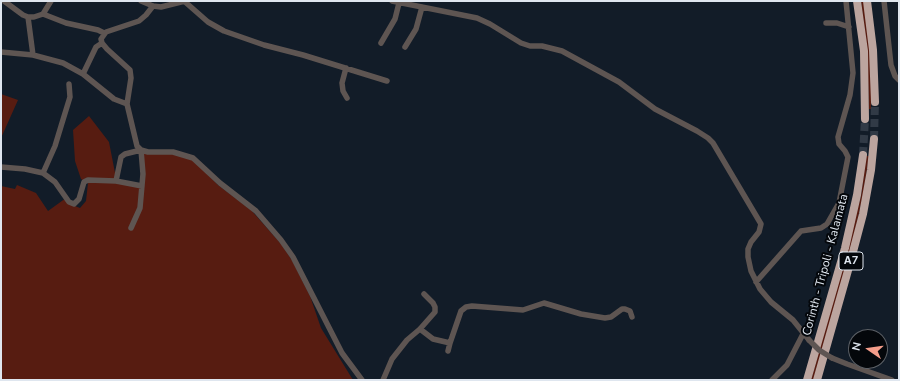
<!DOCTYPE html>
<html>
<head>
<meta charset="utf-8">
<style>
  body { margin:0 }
  #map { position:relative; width:900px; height:381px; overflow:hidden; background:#121c28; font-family:"Nunito Sans",sans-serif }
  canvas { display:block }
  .frame { position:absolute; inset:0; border:2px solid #dfe6ef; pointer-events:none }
  .north { position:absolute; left:848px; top:329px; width:40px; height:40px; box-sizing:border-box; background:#04070b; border:1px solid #5c6066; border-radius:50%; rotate:283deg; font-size:11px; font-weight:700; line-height:16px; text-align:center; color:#dfe6ef }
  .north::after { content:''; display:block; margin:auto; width:14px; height:18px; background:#f49d8a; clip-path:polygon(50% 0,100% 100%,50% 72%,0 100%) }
</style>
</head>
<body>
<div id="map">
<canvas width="900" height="381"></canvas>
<div class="frame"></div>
<div class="north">N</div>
</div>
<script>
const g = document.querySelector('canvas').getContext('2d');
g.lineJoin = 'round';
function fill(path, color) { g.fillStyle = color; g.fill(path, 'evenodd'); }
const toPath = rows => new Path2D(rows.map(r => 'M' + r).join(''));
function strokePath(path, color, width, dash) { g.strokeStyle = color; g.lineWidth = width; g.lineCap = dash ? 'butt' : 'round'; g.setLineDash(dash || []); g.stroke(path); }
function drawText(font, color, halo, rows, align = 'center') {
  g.font = font + ' "Nunito Sans",sans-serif'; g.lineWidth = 4; g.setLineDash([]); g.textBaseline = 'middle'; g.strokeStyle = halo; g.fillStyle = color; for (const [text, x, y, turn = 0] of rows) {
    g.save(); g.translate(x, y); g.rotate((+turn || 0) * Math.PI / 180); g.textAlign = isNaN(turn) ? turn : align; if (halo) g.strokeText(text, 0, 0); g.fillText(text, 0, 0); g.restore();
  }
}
const green = toPath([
  [861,1,864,1,867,19,871,70,871,109,869,109,867,51],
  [1,94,18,100,1,138],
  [89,116,109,142,117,183,140,187,142,153,171,152,194,160,218,185,251,210,282,245,293,262,310,296,321,328,353,380,1,380,1,186,15,189,17,185,36,193,48,211,66,198,70,204,80,208,86,201,88,183,81,179,75,161,73,130],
  [866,156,869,156,863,195,851,249,814,380,811,380,861,196]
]);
const highwayTunnel = toPath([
  [874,139,875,102],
  [863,155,865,119]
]);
const minor = toPath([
  [4,1,23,15,28,17,33,55],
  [141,1,153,6,161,7,185,1],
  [184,1,208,22,224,31,264,45,303,55,387,81],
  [392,1,477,18,490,24,521,43,530,46,542,46,562,51,619,82,655,109,697,131,708,138,713,143,761,224,759,232,751,242,748,249,748,257,751,271,760,289,771,302,793,320,809,340],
  [884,1,891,65,895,76,899,80],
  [153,6,146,15,139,21,106,32,101,39,102,43,107,49,130,70,131,78,127,104,137,146,141,150,148,152,173,152,193,158,220,183,256,211,281,240,293,257,342,353,362,380],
  [43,14,66,23,98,30,104,33],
  [28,17,34,17,43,14,51,1],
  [826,23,837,23,849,27],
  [381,43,395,19,399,3],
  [405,47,416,29,422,7],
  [1,52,33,55,63,63,83,74,114,99,127,104],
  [346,68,342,83,343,91,347,98],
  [83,74,96,47,102,43],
  [1,167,25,169,43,173,55,182,69,202,74,204,79,199,84,182,88,180,116,181,142,186],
  [43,173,55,146,62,123,70,97,69,84],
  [116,181,121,157,125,154,141,150,143,174,140,208,131,228],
  [756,282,801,231,821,228,827,224,839,203,848,157,845,151,839,144,838,137,850,95,853,73,846,1],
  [420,329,433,339,450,343,461,311,466,307,472,306,523,310,544,303,581,314,605,318,611,317,622,309,625,309,630,311,632,317],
  [448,351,450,343],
  [832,358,847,364,892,380],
  [383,380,392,359,407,340,420,329,435,312,435,307,433,303,424,294],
  [772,380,787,365,803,334]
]);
const highway = toPath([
  [857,1,864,51,865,119],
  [867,1,873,50,875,102],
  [807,380,845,248,857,195,863,155],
  [817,380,849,267,863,214,871,170,874,139]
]);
const minorBridge = toPath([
  [809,340,819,350,832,358]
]);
const shields = [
  [851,261,24]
];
const shieldNames = [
  ["Α7",851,261]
];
const streetNames = [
  ["Corinth - Tripoli - Kalamata",826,265,-75]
];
fill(green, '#571c11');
strokePath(highwayTunnel, '#313a46', 8, [8, 4]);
strokePath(minor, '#5e5552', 5.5);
strokePath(highway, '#bca59f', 8);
strokePath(minorBridge, '#5e5552', 5.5);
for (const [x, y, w] of shields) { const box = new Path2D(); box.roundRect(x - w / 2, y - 9, w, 18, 3); g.fillStyle = '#04070b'; g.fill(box); strokePath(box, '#dfe6ef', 1); }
drawText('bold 11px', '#dfe6ef', null, shieldNames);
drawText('12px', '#dfe6ef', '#04070b', streetNames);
</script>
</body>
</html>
